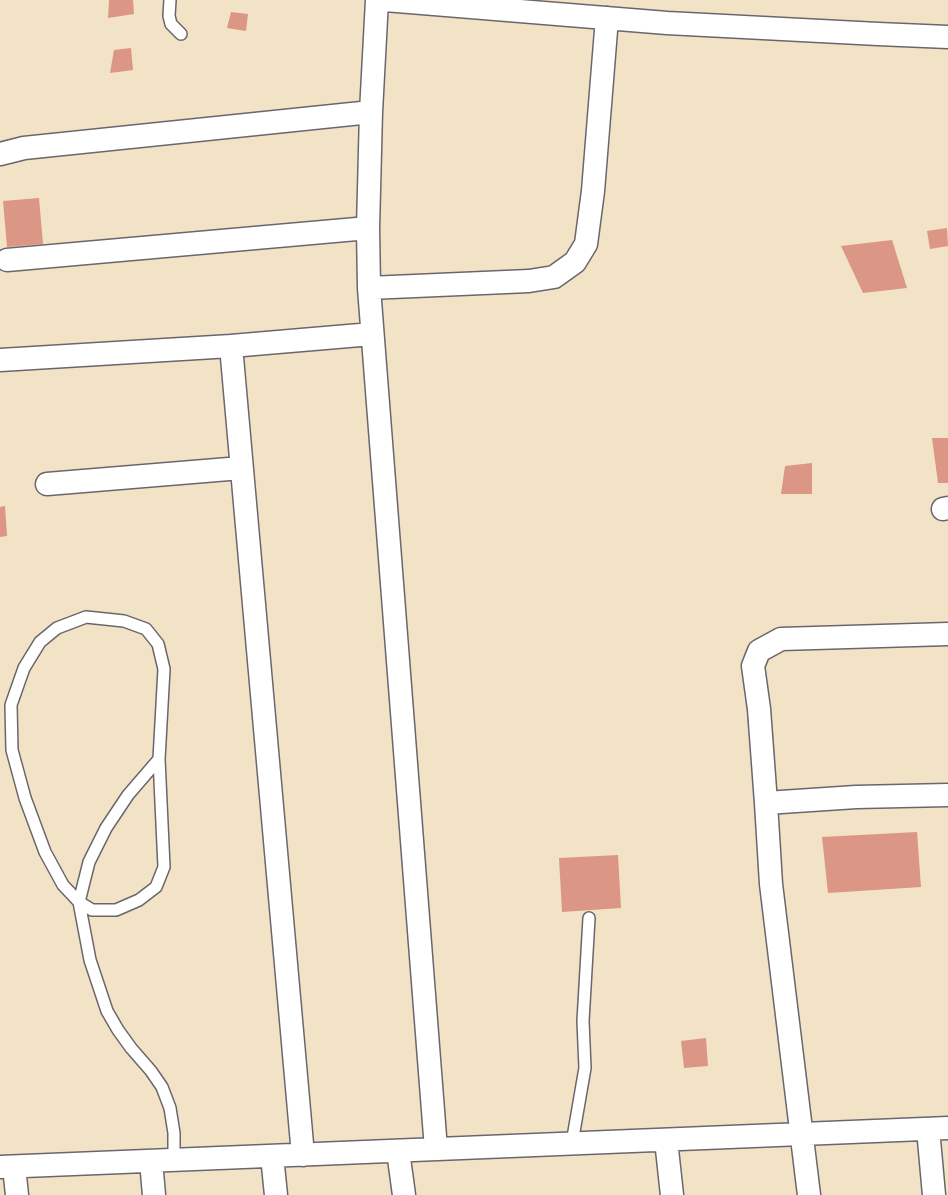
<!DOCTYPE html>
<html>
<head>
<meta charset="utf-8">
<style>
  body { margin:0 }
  canvas { display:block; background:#f2e3c6 }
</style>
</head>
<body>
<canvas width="948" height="1195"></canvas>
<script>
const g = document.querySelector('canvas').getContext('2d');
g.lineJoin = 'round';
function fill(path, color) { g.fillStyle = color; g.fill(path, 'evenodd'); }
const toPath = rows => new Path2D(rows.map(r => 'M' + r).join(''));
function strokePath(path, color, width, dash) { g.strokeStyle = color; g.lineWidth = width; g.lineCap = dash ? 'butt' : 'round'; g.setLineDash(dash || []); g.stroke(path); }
const building = toPath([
  [109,0,133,0,134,14,108,18],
  [231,12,248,14,246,31,227,28],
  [131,48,133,70,110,73,114,50],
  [39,198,43,244,7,247,3,201],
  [947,228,948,246,930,249,927,231],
  [892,240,907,288,863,293,841,246],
  [932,438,948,438,948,483,938,483],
  [812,463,812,494,781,494,785,466],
  [5,506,7,536,0,537,0,507],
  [917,832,921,887,828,893,822,837],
  [618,855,621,908,562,912,559,858],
  [706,1038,708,1066,684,1068,681,1041]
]);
const lane = toPath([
  [170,0,169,16,171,24,181,34],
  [86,617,124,621,146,629,158,644,164,669,159,759,164,867,156,887,139,900,116,910,92,910,79,902,63,885,45,852,25,798,12,750,11,705,24,668,40,642,57,628,86,617],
  [159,759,128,795,106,828,89,862,79,902,90,960,107,1011,118,1030,131,1048,151,1071,162,1087,170,1108,174,1133,174,1160],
  [572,1143,585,1068,583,1021,589,918]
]);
const street = toPath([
  [377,0,371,112,368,228,369,288,436,1149],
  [385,0,667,23,878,34,948,37],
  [0,154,24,148,371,112],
  [7,260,368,228],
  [369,288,529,281,554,277,575,262,586,244,593,191,607,18],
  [231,346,303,1155],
  [0,360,231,346,372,334],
  [47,484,241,468],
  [943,509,948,508],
  [766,803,759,709,753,666,759,651,781,639,948,634],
  [928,1129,934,1195],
  [666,1140,672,1195],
  [398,1151,404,1195],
  [272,1156,276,1195],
  [151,1161,154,1195],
  [0,1167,948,1128],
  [14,1167,17,1195],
  [809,1195,771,884,766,803,856,797,948,795]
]);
fill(building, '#db9685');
strokePath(lane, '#6b666c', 14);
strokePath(street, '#6b666c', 25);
strokePath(lane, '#fff', 11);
strokePath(street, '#fff', 22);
</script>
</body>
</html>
